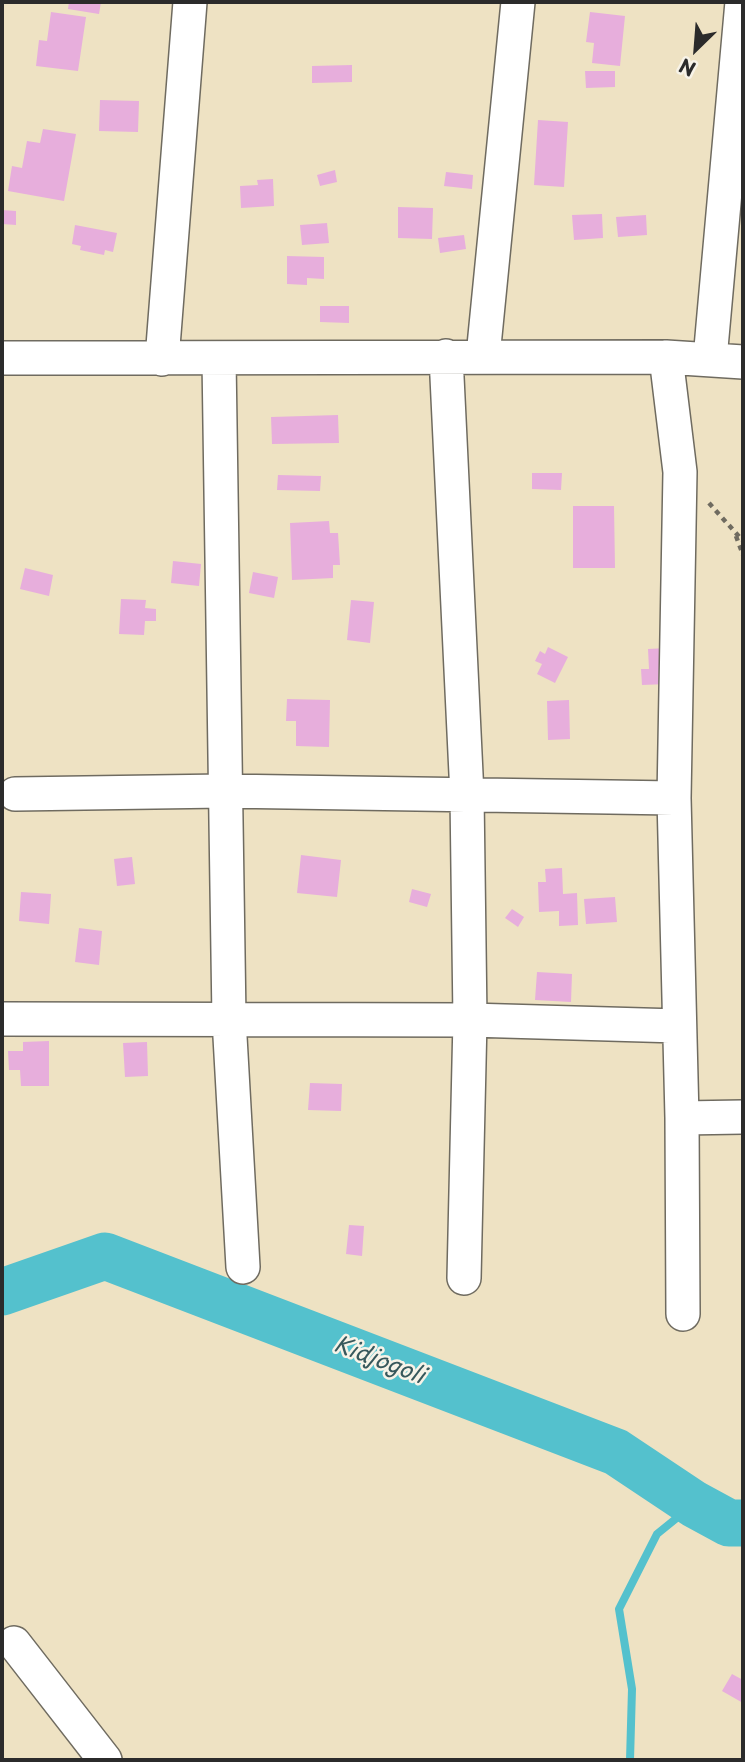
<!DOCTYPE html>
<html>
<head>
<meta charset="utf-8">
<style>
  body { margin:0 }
  #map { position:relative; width:745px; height:1762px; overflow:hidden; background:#eee2c3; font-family:"Playpen Sans",sans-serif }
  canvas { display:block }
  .frame { position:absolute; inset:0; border:4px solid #2b2b2b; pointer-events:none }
  .north { position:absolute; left:661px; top:14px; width:70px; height:70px; -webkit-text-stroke:5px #f7f3e8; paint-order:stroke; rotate:205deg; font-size:19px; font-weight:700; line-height:28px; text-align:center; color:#2b2b2b }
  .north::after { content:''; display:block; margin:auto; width:24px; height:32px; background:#2b2b2b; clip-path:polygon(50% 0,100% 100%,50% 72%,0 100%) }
</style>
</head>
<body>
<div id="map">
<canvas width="745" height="1762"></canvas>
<div class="frame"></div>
<div class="north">N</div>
</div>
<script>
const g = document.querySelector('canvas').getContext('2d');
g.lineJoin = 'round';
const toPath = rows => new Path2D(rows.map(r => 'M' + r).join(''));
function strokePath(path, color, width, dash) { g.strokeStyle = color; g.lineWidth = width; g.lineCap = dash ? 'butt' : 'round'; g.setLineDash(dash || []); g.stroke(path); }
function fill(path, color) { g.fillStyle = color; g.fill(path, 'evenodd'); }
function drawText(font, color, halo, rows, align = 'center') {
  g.font = font + ' "Playpen Sans",sans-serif'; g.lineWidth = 5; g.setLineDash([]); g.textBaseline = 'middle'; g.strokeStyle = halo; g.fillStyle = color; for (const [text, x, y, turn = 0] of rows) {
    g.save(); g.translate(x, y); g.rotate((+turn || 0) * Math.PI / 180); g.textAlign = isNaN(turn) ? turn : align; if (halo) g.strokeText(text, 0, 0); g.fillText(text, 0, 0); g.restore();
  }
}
const stream = toPath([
  [630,1760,632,1689,619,1609,657,1534,694,1504]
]);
const river = toPath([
  [2,1292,105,1256,616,1452,694,1504,729,1523,743,1523]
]);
const building = toPath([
  [69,2,101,2,99,14,68,9],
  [51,12,86,17,78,71,36,66,39,40,47,41],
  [590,12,625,16,620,66,592,63,594,43,586,42],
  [352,65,352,82,312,83,312,66],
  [585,71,615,71,615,87,586,88],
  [100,100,139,101,138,132,99,131],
  [538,120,568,122,564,187,534,185],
  [43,129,76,134,64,201,8,191,12,166,22,168,27,141,40,143],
  [335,170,337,182,320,186,317,175],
  [446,172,473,175,472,189,444,186],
  [273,179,274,206,241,208,240,186,258,185,257,180],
  [398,207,433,208,432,239,398,238],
  [2,210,16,211,16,225,2,224],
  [602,214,603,238,574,240,572,215],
  [646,215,647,235,618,237,616,217],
  [327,223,329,243,302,245,300,225],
  [75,225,117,233,113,252,105,250,104,255,80,250,81,246,72,244],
  [464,235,466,249,440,253,438,238],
  [287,256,324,257,324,279,307,278,307,285,287,284],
  [320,306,349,306,349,323,320,322],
  [338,415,339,443,272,444,271,417],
  [532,473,562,473,561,490,532,489],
  [278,475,321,476,320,491,277,490],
  [573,506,614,506,615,568,573,568],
  [329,521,330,533,338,533,340,565,333,565,333,578,292,580,290,523],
  [173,561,201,564,199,586,171,583],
  [25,568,53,575,49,596,20,589],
  [253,572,278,577,274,598,249,593],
  [121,599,146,600,145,608,156,609,156,621,145,621,144,635,119,634],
  [351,600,374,602,370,643,347,640],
  [548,647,568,657,555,683,537,674,542,664,535,661,540,651,545,654],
  [667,648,668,684,642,685,641,669,649,669,648,649],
  [287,699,330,700,329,747,296,746,296,721,286,721],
  [569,700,570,739,548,740,547,701],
  [301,855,341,860,337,897,297,893],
  [132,857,135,884,117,886,114,859],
  [562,868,563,894,577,893,578,925,559,926,559,911,539,912,538,882,546,882,545,869],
  [412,889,431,894,427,907,409,902],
  [21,892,51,894,49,924,19,921],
  [615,897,617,922,586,924,584,899],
  [512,909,524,917,518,927,505,918],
  [79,928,102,931,99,965,75,962],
  [537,972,572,974,571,1002,535,1000],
  [49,1041,49,1086,21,1086,20,1070,9,1070,8,1051,23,1051,23,1042],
  [147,1042,148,1076,125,1077,123,1043],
  [310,1083,342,1084,341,1111,308,1110],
  [349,1225,364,1226,362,1256,346,1254],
  [732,1674,743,1680,743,1703,722,1691]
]);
const path = toPath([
  [709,503,743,541],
  [736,536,743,555]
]);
const minor = toPath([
  [446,356,467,795,470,1020,464,1278],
  [483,356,518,2],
  [666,357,680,472,674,798,682,1118,683,1314],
  [2,358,666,357,743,362],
  [162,359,190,2],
  [219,359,229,1019,243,1267],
  [710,359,742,2],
  [15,794,224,791,674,798],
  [2,1019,470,1020,678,1026],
  [682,1118,743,1117],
  [14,1643,105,1760]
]);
const waterNames = [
  ["Kidjogoli",379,1361,21]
];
strokePath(stream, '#54c1cd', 8);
strokePath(river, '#54c1cd', 47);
fill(building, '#e7aedc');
strokePath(minor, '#6f6b60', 36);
strokePath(path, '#6f6b60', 4.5, [5, 5]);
strokePath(minor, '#fff', 33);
drawText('italic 23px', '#37585c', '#f7f3e8', waterNames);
</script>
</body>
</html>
